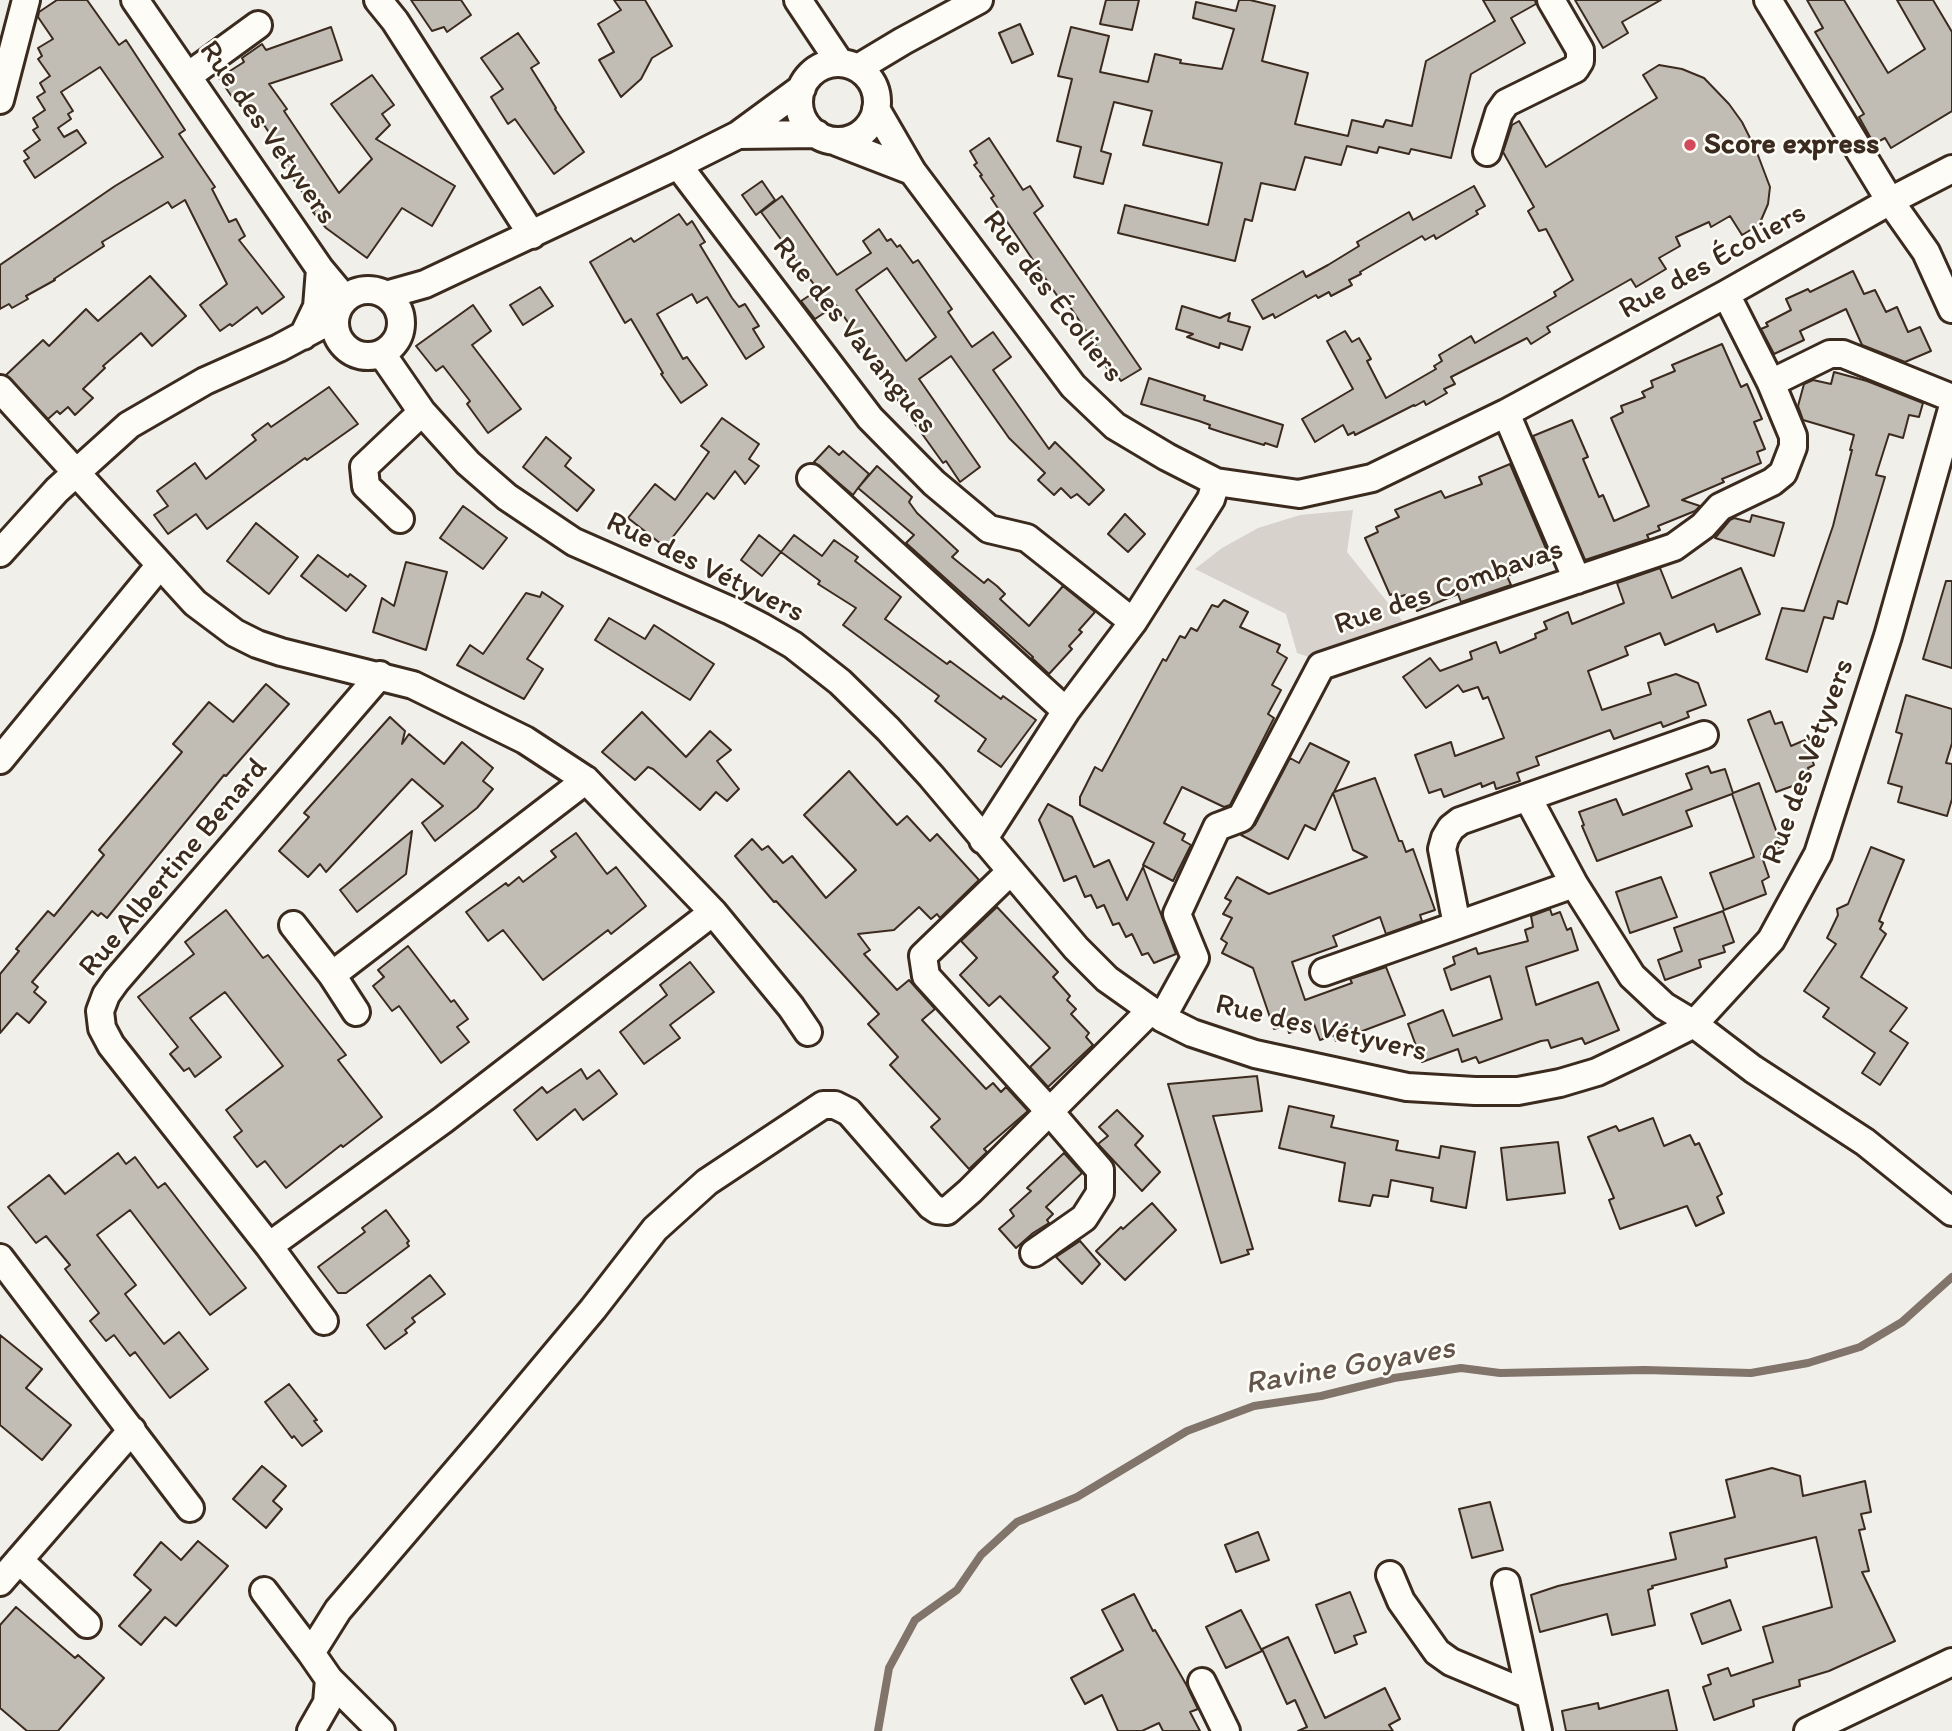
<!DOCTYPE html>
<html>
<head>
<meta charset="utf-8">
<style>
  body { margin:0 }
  canvas { display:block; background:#f1efea }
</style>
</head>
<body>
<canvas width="1952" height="1731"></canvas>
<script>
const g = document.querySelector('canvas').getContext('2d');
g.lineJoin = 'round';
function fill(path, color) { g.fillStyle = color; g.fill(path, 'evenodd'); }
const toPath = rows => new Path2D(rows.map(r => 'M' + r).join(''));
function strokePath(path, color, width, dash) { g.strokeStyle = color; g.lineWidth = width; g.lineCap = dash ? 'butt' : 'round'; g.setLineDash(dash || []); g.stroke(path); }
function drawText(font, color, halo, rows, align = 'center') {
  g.font = font + ' Itim,sans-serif'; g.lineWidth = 5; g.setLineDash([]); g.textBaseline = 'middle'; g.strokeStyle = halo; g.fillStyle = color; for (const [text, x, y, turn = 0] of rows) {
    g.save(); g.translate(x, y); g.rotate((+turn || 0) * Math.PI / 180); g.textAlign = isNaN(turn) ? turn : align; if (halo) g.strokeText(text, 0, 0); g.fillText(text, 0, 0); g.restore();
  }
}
const green = toPath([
  [1353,510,1347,552,1405,624,1315,659,1297,653,1286,614,1195,569,1222,548,1258,528,1300,515]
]);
const stream = toPath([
  [878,1731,889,1668,915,1620,957,1590,981,1555,1017,1522,1077,1497,1187,1431,1254,1406,1321,1396,1394,1378,1461,1368,1500,1373,1645,1370,1751,1373,1808,1363,1860,1347,1902,1322,1952,1277]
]);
const building = toPath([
  [57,0,87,0,119,45,126,40,185,130,179,134,215,187,212,189,229,222,236,219,245,236,239,240,284,297,262,314,257,307,232,326,230,324,220,331,200,305,227,284,185,200,172,208,168,202,102,242,104,246,54,279,55,280,26,296,28,299,12,308,9,304,0,309,0,265,115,186,163,157,100,67,61,92,73,111,68,114,71,119,58,128,64,137,77,130,86,143,35,178,24,161,29,158,24,151,40,140,33,130,38,127,33,118,45,110,37,97,45,92,40,83,50,76,38,59,42,56,38,48,53,39,38,17,39,12,57,0],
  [411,0,461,0,471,15,447,32,444,27,432,31,411,0],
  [614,0,645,0,672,46,652,58,641,79,621,97,599,60,614,52,598,24,621,10,614,0],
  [1106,0,1139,0,1132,30,1100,24,1106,0],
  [1239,0,1250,0,1275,6,1262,61,1308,73,1295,124,1348,136,1352,120,1383,127,1386,120,1412,126,1426,61,1495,21,1483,0,1535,0,1536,4,1511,18,1525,43,1471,74,1451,158,1411,149,1409,154,1379,147,1377,153,1347,146,1341,165,1305,157,1295,190,1261,183,1252,221,1245,219,1235,261,1118,233,1125,205,1208,225,1222,163,1143,145,1152,111,1114,102,1101,151,1111,154,1103,184,1074,177,1081,147,1057,141,1072,79,1058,76,1071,27,1109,36,1100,72,1148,82,1155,54,1181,60,1180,63,1222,69,1234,29,1193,18,1196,2,1236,11,1239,0],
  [1575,0,1661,0,1622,22,1628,33,1603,48,1575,0],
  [1807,0,1844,0,1888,73,1925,49,1897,0,1933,0,1952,32,1952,111,1891,148,1885,138,1874,144,1859,117,1864,114,1815,32,1823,28,1807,0],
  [1020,24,1033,54,1012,63,999,33,1020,24],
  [331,27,342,60,269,84,287,109,284,111,339,193,372,159,331,104,372,75,394,105,382,114,390,125,376,139,455,186,432,226,402,208,367,258,326,228,313,212,315,210,279,159,284,155,256,113,251,116,244,105,239,107,219,78,244,62,242,58,262,44,266,50,331,27],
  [518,33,539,63,531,68,556,108,555,109,584,152,554,174,515,119,508,124,491,97,503,89,481,58,518,33],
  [1659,65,1682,69,1704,78,1729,104,1742,122,1756,150,1770,187,1768,204,1759,225,1742,235,1730,216,1711,227,1709,222,1676,237,1680,246,1659,258,1666,269,1636,287,1631,279,1547,327,1550,332,1531,344,1527,338,1451,377,1455,384,1444,389,1447,393,1426,405,1424,401,1415,406,1414,405,1355,435,1354,432,1348,435,1343,425,1315,442,1302,419,1353,389,1327,341,1345,331,1352,342,1359,338,1371,359,1367,361,1386,398,1436,369,1434,366,1442,361,1439,355,1471,336,1475,343,1556,296,1554,292,1573,280,1546,229,1539,231,1528,211,1534,207,1503,152,1512,125,1519,121,1546,167,1657,98,1643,75,1659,65],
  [989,138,1023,190,1030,186,1043,206,1034,213,1141,369,1121,381,1113,370,1110,372,1104,364,1096,352,1099,350,1062,295,1058,297,991,198,994,196,980,176,982,175,974,165,977,163,970,151,989,138],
  [762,181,775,200,756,215,742,195,762,181],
  [1474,186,1485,206,1476,211,1478,214,1436,239,1434,235,1425,240,1422,236,1360,272,1361,274,1349,280,1352,285,1331,296,1329,292,1318,298,1316,295,1275,318,1273,314,1263,319,1252,300,1303,271,1306,277,1328,265,1359,246,1357,242,1409,212,1413,220,1474,186],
  [782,196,837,275,871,253,863,241,879,229,887,241,891,239,897,247,900,245,913,263,918,260,952,309,948,312,972,347,993,332,1011,357,993,370,1049,449,1055,442,1104,490,1089,505,1077,494,1071,498,1061,488,1054,495,1038,480,1045,473,1009,438,951,356,919,379,980,467,960,482,946,461,943,463,859,346,862,343,836,305,815,319,801,301,818,290,761,212,782,196],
  [887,268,936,337,906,361,856,290,887,268],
  [679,214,687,225,692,221,705,242,700,245,732,298,739,307,745,304,759,326,753,329,764,347,746,359,707,297,697,303,692,294,657,314,683,359,687,357,707,385,681,403,661,374,663,373,631,319,625,323,590,262,631,238,634,242,679,214],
  [1853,271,1864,294,1875,290,1886,312,1897,307,1908,332,1920,327,1931,351,1905,362,1862,345,1846,309,1800,331,1804,340,1774,354,1761,329,1768,326,1766,323,1791,310,1786,299,1808,289,1810,292,1853,271],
  [150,276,186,316,152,346,141,333,103,366,105,368,83,389,93,398,75,415,68,407,60,414,57,411,48,419,6,375,43,340,49,346,86,309,98,321,150,276],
  [540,287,553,306,523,325,510,305,540,287],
  [473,305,491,331,472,345,521,409,488,433,467,404,470,401,443,366,436,371,416,346,473,305],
  [1182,306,1220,318,1230,313,1228,321,1250,327,1242,350,1220,343,1219,348,1187,337,1193,334,1176,329,1182,306],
  [1722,344,1741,387,1747,384,1762,419,1754,422,1765,449,1757,452,1761,463,1722,479,1724,482,1682,500,1700,506,1695,511,1658,526,1660,530,1647,535,1649,539,1585,560,1533,436,1572,420,1588,457,1583,459,1599,497,1603,495,1614,521,1649,506,1611,418,1623,412,1621,406,1645,397,1642,392,1653,387,1651,381,1675,371,1672,365,1722,344],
  [1834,372,1867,381,1923,403,1919,417,1909,415,1903,438,1889,434,1876,475,1885,477,1847,604,1838,601,1833,619,1824,617,1807,672,1766,659,1782,608,1804,611,1833,526,1852,450,1850,450,1854,435,1803,420,1798,406,1804,384,1813,380,1831,384,1834,372],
  [1149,378,1205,396,1204,400,1283,425,1277,447,1265,443,1264,445,1224,433,1209,428,1210,425,1199,421,1141,404,1149,378],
  [329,387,358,424,307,460,305,458,207,529,196,514,168,534,154,515,168,506,157,491,195,463,206,479,256,440,252,435,268,423,271,427,329,387],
  [722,418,759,444,749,459,759,466,745,484,735,471,714,499,707,493,665,547,628,518,655,484,675,500,709,452,701,446,722,418],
  [546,437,571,458,565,466,594,490,577,511,523,467,546,437],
  [829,446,839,455,843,451,869,474,858,488,877,466,912,497,909,502,917,513,958,551,952,557,984,583,988,579,997,586,1005,594,1000,599,1029,626,1063,586,1095,612,1079,630,1082,632,1069,646,1072,649,1049,674,1032,658,1033,657,906,543,914,535,858,488,853,495,814,462,829,446],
  [1510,464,1550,558,1507,576,1511,585,1461,602,1458,594,1417,611,1413,601,1408,603,1405,595,1399,597,1397,592,1390,595,1365,538,1378,532,1376,527,1399,517,1395,510,1441,491,1445,498,1482,484,1479,477,1510,464],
  [463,506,507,538,483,569,440,538,463,506],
  [1125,514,1145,534,1128,552,1108,534,1125,514],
  [1752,515,1784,523,1774,556,1715,538,1730,520,1734,518,1750,522,1752,515],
  [256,523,298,557,269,594,227,561,256,523],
  [759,535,781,552,762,576,741,560,759,535],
  [794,535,822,556,834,540,858,557,855,561,901,597,885,619,947,664,950,661,1001,699,1003,696,1036,720,1001,767,978,751,986,739,935,701,939,696,843,625,856,608,818,584,820,581,781,552,794,535],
  [318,555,348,577,350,574,366,586,346,611,301,576,318,555],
  [406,562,447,572,426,650,373,632,382,598,394,606,406,562],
  [1660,568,1672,598,1741,568,1760,614,1717,632,1714,624,1665,645,1660,633,1625,647,1628,655,1588,671,1602,710,1651,694,1648,683,1676,674,1698,683,1706,705,1687,712,1689,717,1663,727,1661,722,1614,739,1610,730,1536,757,1539,765,1517,773,1520,781,1496,789,1494,782,1482,787,1481,783,1444,797,1441,789,1429,793,1415,755,1451,742,1455,756,1504,738,1488,697,1483,699,1478,687,1463,692,1458,685,1426,708,1403,677,1430,658,1440,671,1472,659,1470,652,1496,642,1500,653,1536,638,1535,634,1547,629,1544,622,1568,612,1572,624,1624,603,1617,583,1660,568],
  [1946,581,1952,581,1952,668,1923,659,1946,581],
  [542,592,563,606,527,659,543,669,524,699,457,665,470,645,483,654,526,593,540,597,542,592],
  [1224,600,1248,612,1240,627,1280,645,1277,652,1287,658,1272,685,1281,690,1268,714,1274,718,1230,805,1224,807,1182,787,1164,823,1185,834,1182,840,1191,845,1173,881,1143,865,1154,843,1080,805,1080,797,1095,767,1102,771,1163,659,1166,661,1180,636,1185,638,1191,628,1197,631,1212,605,1218,607,1224,600],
  [609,618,645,639,654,625,714,664,690,700,595,640,609,618],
  [266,684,289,704,226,776,224,775,107,918,101,913,98,916,92,911,32,982,38,987,34,992,46,1002,29,1023,17,1013,0,1033,0,974,19,951,16,949,48,911,54,916,104,855,99,850,182,752,173,744,209,702,233,722,266,684],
  [1906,695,1952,709,1952,743,1946,763,1952,764,1952,799,1947,816,1898,802,1902,787,1888,783,1902,734,1896,732,1906,695],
  [1770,711,1775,724,1782,722,1791,746,1805,740,1814,765,1808,768,1812,779,1776,792,1748,720,1770,711],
  [642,712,686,757,710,731,731,750,717,761,739,789,727,801,716,792,700,810,653,769,648,767,635,780,602,752,642,712],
  [390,717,405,731,402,744,409,734,444,764,462,742,493,768,483,781,493,789,477,808,435,841,422,823,443,806,412,779,326,872,320,864,308,877,279,851,309,817,304,813,390,717],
  [1310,743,1349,762,1334,792,1375,778,1399,841,1402,841,1406,852,1413,849,1435,910,1420,915,1422,921,1386,934,1380,917,1333,936,1337,946,1292,962,1305,1000,1352,983,1350,979,1386,967,1405,1015,1336,1041,1334,1035,1320,1040,1314,1024,1289,1033,1287,1025,1274,1029,1253,968,1222,953,1227,943,1221,939,1232,918,1223,914,1231,901,1225,898,1237,877,1269,894,1367,857,1353,850,1333,793,1315,830,1305,825,1288,859,1241,835,1255,825,1290,758,1299,763,1310,743],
  [1708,766,1711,773,1725,769,1733,793,1759,783,1782,847,1761,854,1769,877,1762,881,1766,894,1724,910,1710,873,1754,857,1732,794,1686,811,1692,826,1597,861,1582,826,1584,825,1579,812,1616,799,1623,815,1692,789,1686,774,1708,766],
  [849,771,897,825,907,816,930,841,937,834,979,880,940,918,937,914,931,919,919,907,894,930,858,934,870,950,864,954,897,990,909,980,935,1009,922,1020,986,1089,993,1083,1001,1092,1006,1087,1028,1111,984,1149,987,1152,969,1169,931,1127,940,1119,890,1065,898,1057,868,1024,879,1014,776,901,774,902,735,856,752,839,762,850,768,846,783,863,792,856,826,898,856,870,804,815,849,771],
  [1048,804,1072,817,1094,867,1109,860,1127,900,1143,867,1176,954,1154,963,1148,953,1142,955,1132,934,1126,937,1119,923,1113,925,1104,905,1097,908,1091,895,1085,897,1076,876,1064,881,1039,820,1048,804],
  [412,831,406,874,357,912,340,890,412,831],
  [576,833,607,874,616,867,646,906,611,934,608,930,543,980,503,930,488,941,466,912,506,883,508,886,519,877,523,882,556,857,551,851,576,833],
  [1871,847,1904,860,1879,921,1883,923,1880,929,1886,934,1861,977,1907,1008,1890,1031,1908,1043,1880,1085,1862,1073,1875,1053,1823,1017,1829,1008,1804,991,1836,944,1827,938,1838,915,1837,909,1848,904,1871,847],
  [1661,877,1677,917,1630,933,1616,892,1661,877],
  [997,907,1058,972,1053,977,1070,996,1067,1000,1076,1009,1071,1014,1089,1033,1086,1037,1093,1045,1048,1087,1030,1067,1050,1048,1000,996,989,1006,960,975,977,958,961,941,997,907],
  [1550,909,1552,915,1560,912,1567,930,1571,928,1578,950,1526,967,1536,1005,1598,982,1619,1030,1585,1044,1582,1038,1551,1048,1548,1040,1541,1041,1479,1063,1476,1057,1462,1062,1458,1049,1422,1062,1408,1024,1443,1010,1453,1036,1502,1019,1490,976,1451,990,1444,969,1455,964,1453,957,1476,948,1478,954,1528,941,1525,930,1533,927,1531,916,1550,909],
  [226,910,263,958,268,955,346,1055,338,1060,382,1117,343,1147,341,1145,286,1188,265,1161,257,1167,234,1137,242,1131,226,1110,283,1066,225,992,190,1018,221,1057,195,1077,189,1068,184,1071,170,1054,178,1047,138,997,194,954,185,942,226,910],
  [1723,911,1734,942,1723,946,1725,952,1699,960,1701,967,1665,980,1658,960,1682,951,1674,928,1723,911],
  [408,946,451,1002,454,1000,468,1019,457,1027,469,1042,441,1063,399,1006,392,1011,373,986,384,977,378,970,408,946],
  [690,962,714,992,670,1025,680,1038,644,1064,620,1032,667,995,660,985,690,962],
  [581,1069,587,1079,599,1070,617,1094,583,1120,575,1109,537,1140,514,1110,542,1087,547,1093,581,1069],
  [1257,1076,1262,1111,1213,1116,1253,1249,1247,1250,1249,1254,1221,1263,1168,1084,1257,1076],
  [1289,1106,1334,1116,1331,1127,1398,1141,1396,1150,1439,1158,1441,1146,1475,1152,1466,1208,1431,1201,1433,1188,1391,1180,1388,1197,1373,1195,1370,1206,1339,1201,1345,1163,1279,1148,1289,1106],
  [1117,1110,1143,1136,1135,1145,1160,1172,1142,1191,1098,1144,1108,1136,1099,1127,1117,1110],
  [1653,1118,1664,1146,1690,1135,1695,1145,1699,1143,1722,1194,1717,1197,1724,1213,1696,1226,1687,1206,1620,1229,1609,1200,1614,1198,1588,1137,1616,1126,1619,1131,1653,1118],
  [1558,1142,1565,1193,1507,1200,1501,1148,1558,1142],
  [118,1153,126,1164,135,1157,158,1188,165,1183,246,1288,210,1315,130,1210,97,1235,136,1285,125,1294,164,1344,179,1332,208,1369,170,1398,135,1352,130,1356,114,1335,106,1341,90,1321,99,1313,65,1269,70,1265,46,1236,36,1243,8,1207,49,1175,65,1194,118,1153],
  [1064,1153,1082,1173,1046,1207,1053,1214,1047,1220,1049,1223,1033,1233,1016,1248,999,1229,1014,1216,1010,1210,1031,1191,1027,1188,1064,1153],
  [1152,1203,1176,1230,1125,1280,1096,1251,1121,1227,1123,1229,1152,1203],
  [386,1210,409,1241,407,1243,409,1246,346,1293,338,1293,318,1267,365,1232,362,1228,386,1210],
  [1080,1241,1100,1264,1082,1284,1056,1257,1080,1241],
  [430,1275,445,1294,412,1318,415,1322,405,1330,407,1333,385,1349,367,1325,430,1275],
  [0,1335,42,1369,26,1388,71,1425,42,1460,0,1425,0,1335],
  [289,1384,317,1420,314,1421,322,1431,302,1446,294,1436,292,1438,265,1402,289,1384],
  [262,1466,286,1486,273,1501,282,1509,266,1528,233,1499,262,1466],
  [1772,1468,1800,1476,1803,1496,1865,1481,1871,1512,1861,1514,1865,1529,1859,1530,1869,1571,1862,1572,1895,1641,1829,1671,1799,1680,1800,1686,1753,1700,1754,1706,1714,1720,1703,1687,1711,1684,1708,1675,1728,1668,1731,1676,1773,1662,1763,1627,1832,1607,1816,1537,1725,1559,1727,1567,1652,1586,1653,1588,1648,1590,1655,1625,1612,1635,1607,1614,1540,1632,1531,1595,1558,1586,1676,1559,1670,1533,1735,1517,1726,1480,1772,1468],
  [1490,1502,1503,1550,1472,1558,1459,1509,1490,1502],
  [1258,1532,1269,1560,1236,1572,1225,1545,1258,1532],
  [198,1541,228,1566,176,1626,165,1617,141,1645,119,1626,151,1590,134,1575,161,1542,181,1560,198,1541],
  [1350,1592,1366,1632,1354,1636,1357,1644,1335,1653,1316,1605,1350,1592],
  [1134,1594,1153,1631,1155,1630,1187,1686,1198,1709,1190,1712,1200,1731,1163,1731,1159,1723,1142,1731,1118,1731,1102,1695,1085,1704,1071,1678,1123,1650,1102,1610,1134,1594],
  [1730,1600,1741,1630,1702,1644,1691,1614,1730,1600],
  [16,1607,75,1658,78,1655,104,1678,58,1731,27,1731,0,1708,0,1625,16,1607],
  [1241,1610,1262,1651,1226,1668,1206,1627,1241,1610],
  [1288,1637,1325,1718,1385,1688,1400,1719,1389,1725,1393,1731,1298,1731,1307,1727,1295,1700,1287,1704,1262,1649,1288,1637],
  [1668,1690,1677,1731,1566,1731,1562,1711,1598,1703,1599,1709,1668,1690]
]);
const minor = toPath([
  [135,0,320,269,345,299],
  [378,0,395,21,532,235],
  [798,0,840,63],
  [1768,0,1890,201,1926,252,1952,309],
  '799 102a39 39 0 1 1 78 0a39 39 0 1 1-78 0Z',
  [858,68,903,41,979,0],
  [188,76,258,25],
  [0,100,26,0],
  [876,109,912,171,1073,386,1115,426,1167,457,1216,482,1299,494,1372,478,1506,413,1726,294,1890,201,1952,169],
  [738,135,817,134],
  [837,142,912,171],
  [1487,152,1499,113,1506,103,1575,69,1580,61,1580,50,1551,0],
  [678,165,870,418,934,483,989,529,1027,538,1133,622],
  '335 323a33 33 0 1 1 66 0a33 33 0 1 1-66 0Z',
  [386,295,425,284,678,165,738,135,802,88],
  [303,336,317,307,320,269],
  [382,354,422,412,468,463,507,497,574,542,729,610,762,627,793,645,840,682,888,729,931,776,1076,948,1107,979,1162,1018,1192,1033,1255,1054,1407,1087,1475,1091,1518,1091,1560,1083,1597,1072,1643,1050,1694,1024,1771,940,1818,854,1888,636,1952,409],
  [1771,383,1830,354,1843,354,1952,398],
  [0,389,195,603,235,633,257,644,281,652,413,685,525,740,586,780,713,912,791,1007,808,1032],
  [1506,413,1577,580],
  [811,478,1066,711],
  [400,519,366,486,364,467,422,412],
  [0,553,57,490,129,425,205,381,279,348,335,318],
  [0,760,160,565],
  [1528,798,1574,884,1632,976,1664,1006,1694,1024,1753,1069,1865,1142,1952,1212],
  [983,840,1066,711,1133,622,1211,499,1216,482],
  [1010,872,923,956,926,976,1050,1112,1100,1170,1100,1193,1084,1218,1034,1253],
  [293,925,332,975,356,1012],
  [1457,925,1442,849,1445,838,1451,828,1460,821,1704,735],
  [1324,972,1574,884],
  [332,975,586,780],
  [1162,1018,1195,958,1177,914,1217,827,1241,818,1321,666,1674,547,1703,526,1720,507,1772,482,1783,473,1793,447,1793,436,1771,383,1726,294],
  [269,1246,443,1120,713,912],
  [0,1258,190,1508],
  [324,1321,269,1246,111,1045,102,1028,100,1011,106,995,116,981,380,675],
  [19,1560,87,1624],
  [1390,1575,1401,1601,1437,1652,1451,1662,1530,1695],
  [0,1582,132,1430],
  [1506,1583,1538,1731],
  [264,1591,311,1653],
  [329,1679,381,1731],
  [1202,1682,1226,1731],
  [311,1731,327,1703,329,1679,311,1653,338,1610,486,1437,593,1309,655,1229,707,1182,823,1105,835,1105,849,1112,931,1206,937,1210,947,1211,970,1191,1151,1010],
  [1808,1731,1952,1662]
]);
const markers = [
  [1690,145,7,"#d1495b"]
];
const streetNames = [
  ["Rue des Vetyvers",267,133,55],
  ["Rue des Écoliers",1713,262,-29],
  ["Rue des Écoliers",1052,297,52],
  ["Rue des Vavangues",854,336,51],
  ["Rue des Vétyvers",705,568,26],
  ["Rue des Combavas",1449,588,-19],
  ["Rue des Vétyvers",1809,762,-70],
  ["Rue Albertine Benard",174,868,-50],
  ["Rue des Vétyvers",1321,1029,13]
];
const poiNames = [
  ["Score express",1704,145]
];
const waterNames = [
  ["Ravine Goyaves",1350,1367,-10]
];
fill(green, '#d7d2cc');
strokePath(stream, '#80746b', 8);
fill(building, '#c1bcb4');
strokePath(building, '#3b2a1e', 2);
strokePath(minor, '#3b2a1e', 32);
strokePath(minor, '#fdfcf7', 26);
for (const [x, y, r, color] of markers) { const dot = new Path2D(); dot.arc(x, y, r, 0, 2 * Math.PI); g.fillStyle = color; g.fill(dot); strokePath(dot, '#fdfcf7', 2.5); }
drawText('30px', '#3b2a1e', '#fdfcf7', streetNames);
drawText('bold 30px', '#3b2a1e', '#fdfcf7', poiNames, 'left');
drawText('italic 32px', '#63554b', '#fdfcf7', waterNames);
</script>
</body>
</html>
